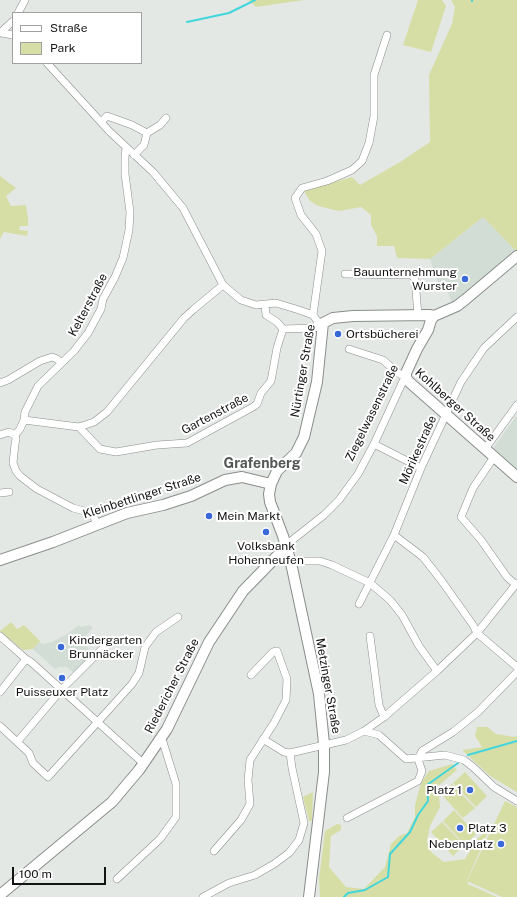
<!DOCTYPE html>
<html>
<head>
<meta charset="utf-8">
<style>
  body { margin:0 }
  #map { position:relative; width:517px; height:897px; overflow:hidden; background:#e3e8e5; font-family:"Public Sans",sans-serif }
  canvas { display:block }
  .legend { position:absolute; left:12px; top:12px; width:130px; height:52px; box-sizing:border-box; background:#fff; border:1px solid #a1a1a1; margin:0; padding:5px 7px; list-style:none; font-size:12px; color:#131413 }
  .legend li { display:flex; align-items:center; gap:8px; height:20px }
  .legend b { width:20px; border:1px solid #a1a1a1 }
  .scale { position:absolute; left:12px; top:867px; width:94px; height:18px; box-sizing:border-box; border:2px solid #131413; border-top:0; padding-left:5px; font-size:12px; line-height:14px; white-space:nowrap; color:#131413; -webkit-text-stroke:3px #fff; paint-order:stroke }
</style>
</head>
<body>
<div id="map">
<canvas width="517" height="897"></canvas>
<ul class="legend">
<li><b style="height:5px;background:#fff"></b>Straße</li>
<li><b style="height:11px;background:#d6dea5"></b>Park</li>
</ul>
<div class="scale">100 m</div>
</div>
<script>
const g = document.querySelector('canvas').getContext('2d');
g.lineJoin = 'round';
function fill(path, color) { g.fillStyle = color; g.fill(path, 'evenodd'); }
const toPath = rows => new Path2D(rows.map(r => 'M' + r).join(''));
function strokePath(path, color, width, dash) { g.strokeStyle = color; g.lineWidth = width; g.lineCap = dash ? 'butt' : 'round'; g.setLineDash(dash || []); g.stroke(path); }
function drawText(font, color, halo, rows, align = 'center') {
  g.font = font + ' "Public Sans",sans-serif'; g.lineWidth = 4; g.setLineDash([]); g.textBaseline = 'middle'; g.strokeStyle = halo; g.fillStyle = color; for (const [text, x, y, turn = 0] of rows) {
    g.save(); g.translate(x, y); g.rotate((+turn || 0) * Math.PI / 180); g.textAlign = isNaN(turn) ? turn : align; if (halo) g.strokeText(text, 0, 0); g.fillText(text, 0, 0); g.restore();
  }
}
const built = toPath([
  [483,217,516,251,463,296,452,303,443,281,438,283,430,259],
  [517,415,517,471,492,450],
  [79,625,80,627,90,625,92,627,92,629,81,641,94,654,75,674,67,667,59,667,55,669,33,649,39,642,43,644,52,642,67,634]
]);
const green = toPath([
  [248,0,304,0,256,7],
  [418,0,442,0,446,6,431,52,403,45],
  [451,0,517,0,517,250,516,251,483,217,430,259,397,258,394,246,377,246,377,236,371,225,371,215,361,207,339,211,318,206,310,201,304,191,352,177,360,185,400,162,430,142,429,75,452,24,455,7],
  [0,176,16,188,6,196,11,206,26,205,28,219,28,226,20,226,19,230,28,231,27,236,4,232,0,239],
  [11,622,17,629,24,625,40,641,33,649,23,650,5,635,5,633,4,634,0,631],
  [477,727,487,727,496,734,515,737,517,735,517,792,490,776,462,750,482,747,475,736],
  [452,764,457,770,438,786,440,807,430,826,427,841,431,852,444,862,465,859,477,839,490,828,467,880,468,884,497,897,320,897,319,879,325,831,337,824,341,825,341,830,331,836,329,867,346,887,364,889,385,867,391,844,399,836,407,833,415,817,415,805,421,783,429,771],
  [465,772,487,796,476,807,453,783],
  [452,784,475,808,463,818,441,794],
  [313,792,312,821,309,821,303,797],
  [505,801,517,807,517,897,502,897,467,881],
  [454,810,476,834,465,845,443,821],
  [442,822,464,845,453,856,431,832]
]);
const stream = toPath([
  [472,1,472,0],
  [187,22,229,13,255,0],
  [468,755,517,741],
  [344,897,348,893,365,890,388,877,390,854,410,832,418,815,428,801,427,785,458,763]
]);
const street = toPath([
  [18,13,25,0],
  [0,33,13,21],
  [2,33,13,35],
  [47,63,110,132,153,172,183,208,223,285,241,300,256,305,276,303,299,310,313,315,318,322,323,323],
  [101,122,107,116,132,125,147,133,160,125,166,118],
  [134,155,144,145,147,133],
  [345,274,412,275,415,279,418,315],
  [313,315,322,251,316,234,301,215,295,198,302,188,327,181,352,170,362,161,369,143,374,116,374,75,387,35],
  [283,329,315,328,318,322],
  [0,383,8,380,40,361,52,357,57,359,61,363],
  [24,420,79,427,94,422,107,412,184,318,194,309,223,285],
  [79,427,100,449,116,452,157,445,187,443,253,407,257,404,261,393,271,381,277,348,283,329,277,322,266,315,265,305],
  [0,435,9,432,15,435],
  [15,435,20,429,24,420,25,412,38,386,74,351,88,333,101,309,103,299,115,277,123,258,129,230,130,212,125,174,125,157,126,148],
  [15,435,16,439,15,444,13,463,16,471,20,476,37,489,73,508,92,513,97,524],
  [374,444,421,468],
  [485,449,517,405],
  [494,457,473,488,461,517,481,540,507,577,516,585],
  [0,493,9,492],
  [394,535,423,557,441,580,473,625,477,633,517,667],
  [286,545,324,515,339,500,358,474,374,444,403,381,406,377,398,373,383,360,349,349],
  [291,563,302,561,320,561,332,565,370,583,390,600,402,615,419,646,437,671],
  [359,604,394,535,421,468,461,382,484,348,517,317],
  [0,636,26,659,31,662,144,764],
  [370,636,379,705,384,717],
  [0,692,26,659],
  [0,726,29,753,33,763,48,777,132,684,139,673,145,647,156,632,178,617],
  [364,731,379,735,406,759,445,755,464,760,473,767,494,787,517,801],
  [263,739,284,752,290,753],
  [18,741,62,689,106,645],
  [347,818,418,781,422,771,418,759,422,751,453,732,478,712,517,672],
  [214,851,241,820,250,804,248,780,250,760,274,723,286,700,287,679,277,651,273,652,251,675],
  [117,879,160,839,176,817,176,784,163,742,160,739],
  [203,897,229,883,255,875,274,864,289,853,299,840,304,823,292,768,290,753,346,740,364,731,384,717,437,671,477,633,517,583]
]);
const secondary = toPath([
  [517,256,466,299,457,306,434,316,431,320,428,330,417,349,406,373,406,377,408,381,517,477],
  [0,560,53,542,127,513,163,505,191,496,225,480,242,477,271,484],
  [0,895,112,802,139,770,167,729,209,642,243,591,279,554,286,545],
  [309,897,324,772,324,744,319,694,291,563,283,536,270,502,269,494,271,484,277,471,296,453,304,437,317,382,323,323,333,318,353,316,429,315,434,316]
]);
const markers = [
  [465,279,4,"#3968d8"],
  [338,334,4,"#3968d8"],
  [209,516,4,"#3968d8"],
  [266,532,4,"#3968d8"],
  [61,647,4,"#3968d8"],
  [62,678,4,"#3968d8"],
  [470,790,4,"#3968d8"],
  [460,828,4,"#3968d8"],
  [501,844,4,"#3968d8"]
];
const poiNames = [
  ["Bauunternehmung",457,272,"right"],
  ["Wurster",457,286,"right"],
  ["Ortsbücherei",346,334],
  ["Mein Markt",217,516],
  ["Volksbank",266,546,"center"],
  ["Hohenneufen",266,560,"center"],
  ["Kindergarten",69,640],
  ["Brunnäcker",69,654],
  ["Puisseuxer Platz",62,692,"center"],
  ["Platz 1",462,790,"right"],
  ["Platz 3",468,828],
  ["Nebenplatz",493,844,"right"]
];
const streetNames = [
  ["Kelterstraße",88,305,-62],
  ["Nürtinger Straße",303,371,-80],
  ["Kohlberger Straße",455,405,42],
  ["Ziegelwasenstraße",372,413,-64],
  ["Gartenstraße",215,414,-28],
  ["Mörikestraße",418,450,-66],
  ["Kleinbettlinger Straße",142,496,-18],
  ["Riedericher Straße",172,686,-63],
  ["Metzinger Straße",328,686,80]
];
const quarterNames = [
  ["Grafenberg",262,464]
];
fill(built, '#d2ddd6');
fill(green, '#d6dea5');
strokePath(stream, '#41d5dc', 2);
strokePath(street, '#8a8e8b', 8);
strokePath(secondary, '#8a8e8b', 12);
strokePath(street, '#fff', 7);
strokePath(secondary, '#fff', 10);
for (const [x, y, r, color] of markers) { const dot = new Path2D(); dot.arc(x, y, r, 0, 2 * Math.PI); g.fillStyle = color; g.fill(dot); strokePath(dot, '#fff', 1.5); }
drawText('12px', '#131413', '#fff', poiNames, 'left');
drawText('12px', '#131413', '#fff', streetNames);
drawText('bold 14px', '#525654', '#fff', quarterNames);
</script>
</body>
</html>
